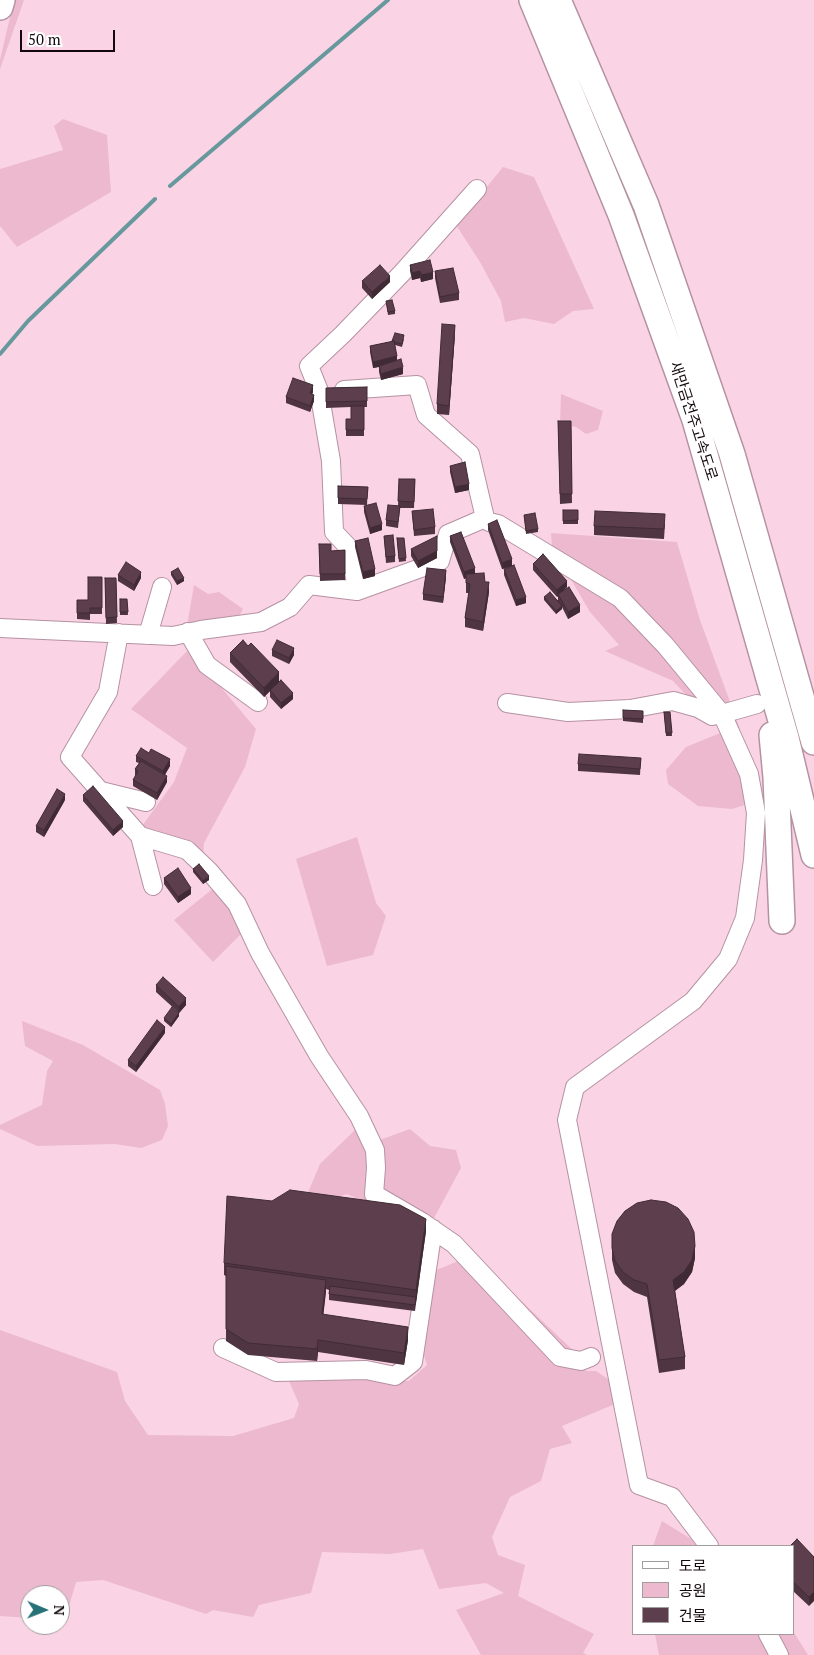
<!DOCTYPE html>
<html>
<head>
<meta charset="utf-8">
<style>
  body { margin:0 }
  #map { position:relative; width:814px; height:1655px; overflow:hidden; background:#fad4e4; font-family:"PT Serif","Noto Sans KR",serif }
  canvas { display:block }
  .legend { position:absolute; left:632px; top:1545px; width:162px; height:90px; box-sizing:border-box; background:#fff; border:1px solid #a19c9e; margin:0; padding:6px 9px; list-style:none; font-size:15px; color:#13080d }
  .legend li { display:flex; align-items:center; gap:10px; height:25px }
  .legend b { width:25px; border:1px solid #a19c9e }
  .north { position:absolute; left:20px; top:1585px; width:50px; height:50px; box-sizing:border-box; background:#fff; border:1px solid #a19c9e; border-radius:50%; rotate:91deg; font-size:14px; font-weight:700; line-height:20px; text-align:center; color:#13080d }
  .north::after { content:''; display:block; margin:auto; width:18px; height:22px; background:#277277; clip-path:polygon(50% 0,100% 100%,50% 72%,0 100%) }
  .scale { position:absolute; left:20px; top:30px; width:95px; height:22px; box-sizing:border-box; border:2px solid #13080d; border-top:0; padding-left:6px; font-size:15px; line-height:18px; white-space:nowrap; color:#13080d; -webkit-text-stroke:4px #fff; paint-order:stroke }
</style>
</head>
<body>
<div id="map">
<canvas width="814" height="1655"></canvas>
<ul class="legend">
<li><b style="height:6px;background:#fff"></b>도로</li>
<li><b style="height:14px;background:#ecb9cf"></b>공원</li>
<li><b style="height:14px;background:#5c3e4c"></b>건물</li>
</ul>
<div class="north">N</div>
<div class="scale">50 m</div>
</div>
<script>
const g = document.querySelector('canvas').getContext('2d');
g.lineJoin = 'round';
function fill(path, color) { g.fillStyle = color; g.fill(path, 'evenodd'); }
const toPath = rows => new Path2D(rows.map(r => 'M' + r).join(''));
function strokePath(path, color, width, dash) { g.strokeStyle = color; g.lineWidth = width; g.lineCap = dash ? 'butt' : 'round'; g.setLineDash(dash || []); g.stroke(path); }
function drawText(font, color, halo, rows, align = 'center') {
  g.font = font + ' "PT Serif","Noto Sans KR",serif'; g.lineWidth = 5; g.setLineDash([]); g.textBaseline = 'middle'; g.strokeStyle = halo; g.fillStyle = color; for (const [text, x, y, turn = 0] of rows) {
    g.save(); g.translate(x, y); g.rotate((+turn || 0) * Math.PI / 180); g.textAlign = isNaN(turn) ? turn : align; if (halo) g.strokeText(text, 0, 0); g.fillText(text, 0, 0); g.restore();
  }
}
const green = toPath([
  [14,0,24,0,0,69,0,60],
  [63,119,107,135,111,192,17,247,0,226,0,169,63,150,54,126],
  [503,167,534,177,594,309,573,311,554,324,524,318,505,322,501,301,480,262,456,225],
  [561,394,603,411,598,430,586,434,576,427,560,424],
  [551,533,677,542,700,620,740,729,692,701,673,681,605,651,619,645,590,612,552,547],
  [194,585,208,594,219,592,243,609,237,620,187,626],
  [189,649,256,729,245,767,204,843,203,856,144,833,142,826,174,782,187,748,131,709],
  [720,733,726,738,751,803,732,809,698,806,668,784,666,770,686,747],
  [357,837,376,903,386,916,373,955,327,966,296,859],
  [215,887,242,923,241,934,213,962,174,920],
  [22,1021,83,1045,160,1090,165,1104,168,1126,162,1140,141,1148,115,1144,37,1146,0,1129,0,1125,42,1105,47,1071,53,1061,25,1046],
  [360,1125,377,1141,410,1129,430,1146,456,1150,461,1168,427,1231,347,1194,327,1200,306,1197,320,1164],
  [473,1255,579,1356,586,1371,596,1371,611,1381,615,1404,562,1426,572,1443,550,1449,541,1481,510,1497,492,1537,498,1555,525,1565,518,1596,594,1634,583,1653,587,1655,481,1655,456,1610,504,1593,486,1583,439,1589,423,1549,390,1554,322,1552,311,1593,259,1605,253,1617,213,1610,206,1614,103,1580,76,1582,65,1620,60,1620,60,1595,30,1595,30,1618,0,1616,0,1330,117,1372,125,1401,148,1435,233,1436,294,1418,299,1404,289,1381,372,1374,383,1380,409,1381,427,1365,423,1352,431,1303,434,1271],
  [662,1521,691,1539,696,1546,653,1546],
  [793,1631,808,1655,659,1655,655,1634,793,1634]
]);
const stream = toPath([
  [170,186,388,0],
  [0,354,28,321,155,199]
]);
const minor = toPath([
  [344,390,417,385,426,415,470,454,485,518],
  [357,591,351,550,334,532,331,461,319,391,309,366,343,334,402,273,477,189],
  [0,628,173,636,201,630,261,622,290,607,309,585,357,591,440,561,448,534,485,518,489,522,498,524,620,598,665,645,722,714,757,704],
  [188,632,207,665,258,702],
  [119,633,108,692,70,757,140,836,187,850,209,871,237,904,260,953,319,1056,359,1116,375,1150,376,1168,374,1194,422,1222,454,1244,560,1357,581,1361,591,1357],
  [148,635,162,587],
  [507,703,568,712,630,709,673,701,698,708,712,716,722,714,749,774,756,813,753,860,745,918,728,959,693,1001,575,1087,567,1120,639,1485,672,1497,709,1546],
  [101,791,146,802],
  [140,836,153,886],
  [223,1348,276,1372,366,1370,395,1376,413,1362,433,1229],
  [768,1634,779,1655]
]);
const highway = toPath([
  [532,0,621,215,695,420,786,738,814,855],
  [558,0,646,205,732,454,814,742],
  [0,7,2,0],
  [772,735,776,777,782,921]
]);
const wall = toPath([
  [410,265,433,279,421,282,420,278,412,280,410,271],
  [435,271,459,293,459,300,440,303,435,278],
  [362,281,390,282,372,299,362,288],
  [386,301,395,311,395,314,388,315],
  [455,334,449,415,437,414,437,404],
  [404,339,402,347,395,345,397,360,403,374,381,380,379,372,379,367,373,368,370,352,370,346],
  [367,387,367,407,364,407,364,436,346,436,346,419,351,419,351,407,326,408,326,388],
  [313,392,312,394,314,401,310,412,286,403,286,397],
  [558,421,571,421,572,503,560,504],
  [450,466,469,490,455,493,450,472],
  [399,479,415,479,414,508,400,508,398,528,386,526,386,520,398,506],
  [338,486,368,487,367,505,338,504],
  [364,506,382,530,370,534,364,512],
  [563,510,578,510,578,524,563,524],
  [412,511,435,527,435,534,414,536],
  [524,515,538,529,538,532,526,534],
  [488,524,512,566,502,569,488,530],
  [665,524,664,539,594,535,594,526],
  [384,536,395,556,395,562,386,563],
  [450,536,475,573,485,582,489,592,483,631,465,627,465,618,469,593,466,593,466,578,464,579,450,542],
  [397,538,404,538,406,561,399,562],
  [355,541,375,576,363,579,355,547],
  [319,544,331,551,345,550,345,580,320,581],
  [411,549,437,558,418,568,411,556],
  [533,564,567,587,564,590,580,612,568,619,562,607,562,609,556,614,544,600,544,597,558,600,558,596,557,597,533,570],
  [504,569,526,603,516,606,504,575],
  [171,572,184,581,177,585,171,575],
  [118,575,141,578,134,591,118,581],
  [102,577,102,614,90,614,90,620,77,619,77,600,88,600],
  [446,577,443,603,423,600,423,594],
  [105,578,116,578,117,623,106,624],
  [120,599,127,599,128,615,120,615],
  [272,650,294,655,289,664,272,656],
  [230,653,279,681,293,699,281,709,270,697,270,691,264,697,230,662],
  [623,710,643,711,643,723,623,721],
  [664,712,670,712,672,736,666,736],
  [136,756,170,766,165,775,167,782,157,800,133,786,133,780,136,776,135,775,135,769,139,763,136,762],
  [641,758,640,775,578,771,578,764],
  [83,795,123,827,113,836,83,801],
  [65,800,44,837,36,832,36,826],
  [193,869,209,880,203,884,193,872],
  [164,878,191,894,178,903,164,884],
  [156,985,186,1005,179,1013,179,1016,171,1027,164,1021,164,1018,178,1012,156,992],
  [165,1033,136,1072,128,1066,128,1060],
  [426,1231,415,1311,329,1300,329,1290,326,1289,323,1315,408,1340,404,1365,318,1352,317,1361,248,1355,226,1341,226,1276,224,1275,224,1263],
  [612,1234,695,1258,692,1272,684,1284,675,1291,685,1357,685,1369,659,1373,647,1297,634,1292,623,1284,615,1273,612,1260],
  [793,1546,814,1557,809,1606,793,1591]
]);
const shadedWall = toPath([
  [420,271,420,278,412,280,412,273],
  [433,272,433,279,421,282,421,275],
  [390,276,390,282,372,299,372,292],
  [455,325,455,334,449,415,449,406],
  [397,356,397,363,373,368,373,362],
  [403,367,403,374,381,380,381,374],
  [313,385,313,392,310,400,310,393],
  [314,395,314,401,310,412,310,406],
  [469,484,469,490,455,493,455,487],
  [382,524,382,530,370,534,370,528],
  [437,536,437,558,418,568,418,561],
  [512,559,512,566,502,569,502,563],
  [475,568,475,574,464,579,464,572],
  [375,569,375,576,363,579,363,572],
  [446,570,446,577,443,603,443,597],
  [141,572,141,578,134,591,134,585],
  [184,578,184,581,177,585,177,581],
  [567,581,567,587,558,595,558,594,558,596,557,597,557,590],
  [489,582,489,592,483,631,483,622],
  [526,597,526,603,516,606,516,600],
  [580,605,580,612,568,619,568,612],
  [562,606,562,609,556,614,556,611],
  [294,648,294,655,289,664,289,658],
  [279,672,279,682,264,697,264,688],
  [293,693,293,699,281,709,281,703],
  [170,759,170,766,163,777,163,771],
  [167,776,167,782,157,800,157,793],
  [65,794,65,800,44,837,44,830],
  [123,821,123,827,113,836,113,830],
  [209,876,209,880,203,884,203,881],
  [191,888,191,894,178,903,178,897],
  [186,998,186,1005,179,1013,179,1007],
  [179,1013,179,1016,171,1027,171,1024],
  [165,1027,165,1033,136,1072,136,1066],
  [426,1219,426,1231,416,1302,416,1290],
  [695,1246,695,1258,692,1272,684,1284,673,1292,673,1280],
  [326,1280,326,1292,322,1327,322,1314],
  [408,1327,408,1340,404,1365,404,1353],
  [318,1340,318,1352,317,1361,317,1349],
  [814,1592,814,1601,809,1606,809,1597]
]);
const building = toPath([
  [430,260,433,272,421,275,420,271,412,273,410,265,430,260],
  [380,265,390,276,372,292,362,281,380,265],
  [453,268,459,293,440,297,435,271,453,268],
  [392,300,395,311,388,312,386,301,392,300],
  [442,324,455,325,449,406,437,404,442,324],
  [395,333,404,335,402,344,394,342,394,341,392,341,395,333],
  [394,341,397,356,373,362,370,346,394,341],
  [401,359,403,367,381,374,379,366,401,359],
  [293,378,313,385,310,393,314,395,310,406,286,397,293,378],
  [367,387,367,401,326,402,326,388,367,387],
  [351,406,364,406,364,430,346,430,346,419,351,419,351,406],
  [558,421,571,421,572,494,560,494,558,421],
  [465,462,469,484,455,487,450,466,465,462],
  [399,479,415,479,414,502,398,501,399,479],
  [338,486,368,487,367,499,338,498,338,486],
  [376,503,382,524,370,528,364,506,376,503],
  [388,505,400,506,398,522,386,520,388,505],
  [433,509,435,527,414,530,412,511,433,509],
  [563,510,578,510,578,520,563,521,563,510],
  [595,511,665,514,664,529,594,526,595,511],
  [535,513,538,529,526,531,524,515,535,513],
  [497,520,512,559,502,563,488,524,497,520],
  [461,532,475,568,464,572,450,536,461,532],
  [393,535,395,556,386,557,384,536,393,535],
  [437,536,437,551,418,561,411,549,437,536],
  [368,538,375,569,363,572,355,541,368,538],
  [397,538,404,538,406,558,399,559,397,538],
  [319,544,331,544,331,551,345,550,345,574,320,574,319,544],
  [543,554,567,581,557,590,533,564,543,554],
  [126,562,141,572,134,585,118,575,126,562],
  [514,565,526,597,516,600,504,569,514,565],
  [178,568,184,578,177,581,171,572,178,568],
  [427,568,446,570,443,597,423,594,427,568],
  [484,573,485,582,489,582,483,622,465,618,470,584,466,583,466,574,484,573],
  [88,577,102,577,102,608,90,608,90,613,77,613,77,600,88,600,88,577],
  [105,578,116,578,117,617,106,618,105,578],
  [569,587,580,605,568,612,558,594,569,587],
  [550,592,562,606,556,611,544,597,550,592],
  [120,599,127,599,128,612,120,612,120,599],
  [243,640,248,646,251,643,279,672,264,688,230,653,243,640],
  [277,640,294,648,289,658,272,650,277,640],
  [281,680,293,693,281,703,270,690,281,680],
  [623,710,643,711,643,719,623,718,623,710],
  [664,712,670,712,672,733,666,733,664,712],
  [141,748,149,753,151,749,170,759,163,771,136,756,141,748],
  [579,754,641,758,640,769,578,764,579,754],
  [141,761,167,776,157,793,133,780,138,771,135,769,141,761],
  [93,786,123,821,113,830,83,795,93,786],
  [57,789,65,794,44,830,36,826,57,789],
  [199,864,209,876,203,881,193,869,199,864],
  [178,868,191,888,178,897,164,878,178,868],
  [163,977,186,998,179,1007,156,985,163,977],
  [172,1007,179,1013,171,1024,164,1018,172,1007],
  [157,1020,165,1027,136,1066,128,1060,157,1020],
  [290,1190,400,1205,426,1219,416,1290,224,1263,227,1196,272,1201,290,1190],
  [651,1200,666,1202,678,1208,688,1219,694,1232,695,1246,692,1260,684,1272,673,1280,685,1357,659,1360,647,1284,634,1280,623,1272,615,1261,612,1248,612,1234,617,1221,625,1211,637,1203,651,1200],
  [226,1266,326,1280,322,1314,408,1327,404,1353,318,1340,317,1349,248,1343,226,1329,226,1266],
  [330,1286,416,1297,415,1305,329,1294,330,1286],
  [797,1539,814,1557,814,1592,809,1597,793,1582,793,1546,790,1546,797,1539]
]);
const streetNames = [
  ["새만금전주고속도로",693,421,72]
];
fill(green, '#ecb9cf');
strokePath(stream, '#66989e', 4);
strokePath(minor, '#b592a2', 20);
strokePath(highway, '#b592a2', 28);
strokePath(minor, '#fff', 18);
strokePath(highway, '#fff', 25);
fill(wall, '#4f3541');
fill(shadedWall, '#402b35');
fill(building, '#5c3e4c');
strokePath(building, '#402b35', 1);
drawText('15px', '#13080d', '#fff', streetNames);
</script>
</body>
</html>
